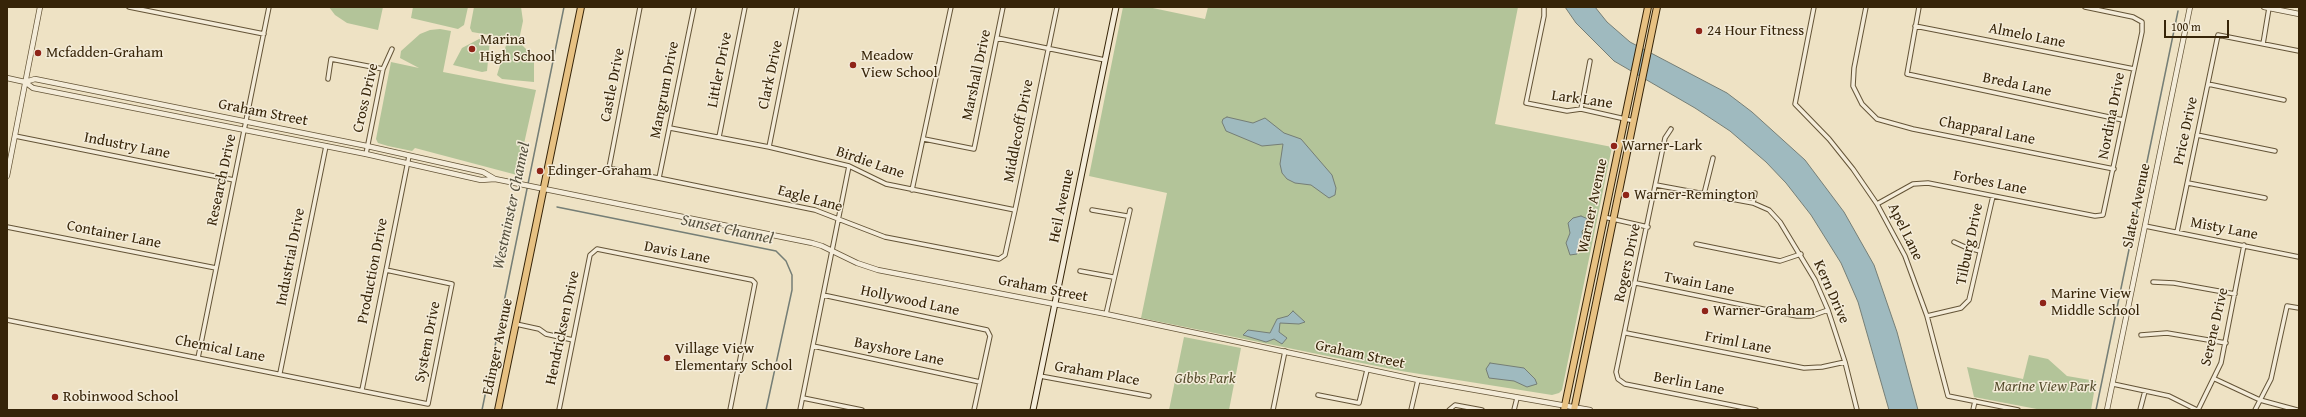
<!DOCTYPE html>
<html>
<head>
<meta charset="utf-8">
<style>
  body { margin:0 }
  #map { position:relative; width:2306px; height:417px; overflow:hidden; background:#eee2c4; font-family:"Gentium Book Plus",serif }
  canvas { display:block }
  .frame { position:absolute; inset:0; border:8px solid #362408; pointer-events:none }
  .scale { position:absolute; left:2164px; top:20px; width:65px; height:18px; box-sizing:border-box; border:2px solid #362408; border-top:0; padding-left:5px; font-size:12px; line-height:14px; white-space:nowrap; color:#362408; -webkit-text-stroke:3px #f4ecd9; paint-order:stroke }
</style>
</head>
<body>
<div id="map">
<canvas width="2306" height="417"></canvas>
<div class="frame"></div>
<div class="scale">100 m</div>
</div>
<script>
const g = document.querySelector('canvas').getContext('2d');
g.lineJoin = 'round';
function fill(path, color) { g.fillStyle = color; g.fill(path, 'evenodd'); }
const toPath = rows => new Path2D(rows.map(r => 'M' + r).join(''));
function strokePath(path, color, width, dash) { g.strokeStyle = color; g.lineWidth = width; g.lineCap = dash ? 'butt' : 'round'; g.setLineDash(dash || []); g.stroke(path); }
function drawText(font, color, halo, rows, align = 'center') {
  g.font = font + ' "Gentium Book Plus",serif'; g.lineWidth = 3; g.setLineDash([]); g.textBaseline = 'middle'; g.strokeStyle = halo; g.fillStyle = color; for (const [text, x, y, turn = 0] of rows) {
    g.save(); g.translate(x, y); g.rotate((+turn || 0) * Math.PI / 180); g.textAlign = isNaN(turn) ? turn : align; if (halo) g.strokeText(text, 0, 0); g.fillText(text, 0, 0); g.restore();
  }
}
const green = toPath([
  [329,7,383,7,378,30,347,23,335,15],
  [413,7,468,7,464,25,458,29,411,18],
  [474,7,521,7,523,21,519,40,472,32,470,28],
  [1123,7,1148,7,1205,19,1208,7,1518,7,1495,124,1612,147,1562,390,1559,393,1552,395,1401,371,1141,318,1167,193,1089,176],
  [440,29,451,31,443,72,536,90,517,175,415,148,412,151,388,146,378,143,376,139,391,62,419,68,400,58,401,51,420,34,430,30],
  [479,39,490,40,487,71,482,72,453,65,462,48],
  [507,42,522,45,530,53,534,62,534,82,502,79,497,75],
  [1184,337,1241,348,1229,410,1169,410],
  [2029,355,2048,359,2067,376,2096,381,2091,410,2042,410,1974,397,1967,367,2023,379]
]);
const water = toPath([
  [1565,7,1595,7,1607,22,1630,42,1727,93,1752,112,1805,160,1844,212,1874,265,1897,332,1918,410,1889,410,1858,302,1841,263,1811,215,1786,183,1766,162,1730,131,1695,108,1614,61,1576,23,1565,7],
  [1227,117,1253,123,1265,118,1284,133,1301,139,1332,175,1336,188,1335,195,1329,198,1311,185,1295,183,1287,179,1282,173,1280,164,1283,144,1262,146,1226,131,1222,122,1223,119,1227,117],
  [1581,216,1588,219,1588,225,1582,231,1583,240,1579,251,1577,254,1570,255,1566,243,1570,233,1568,223,1573,218,1581,216],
  [1293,311,1305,322,1299,324,1280,323,1279,332,1287,338,1282,344,1274,339,1266,342,1243,335,1248,330,1270,333,1277,319,1288,316,1293,311],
  [1490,363,1524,368,1535,379,1537,384,1527,387,1514,381,1489,378,1486,369,1490,363]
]);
const stream = toPath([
  [557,207,776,251,786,261,792,275,792,290,766,410],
  [482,410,564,7],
  [2096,410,2178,11]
]);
const minor = toPath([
  [129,7,264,34],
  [640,7,609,168,815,210,885,237,999,259,1005,255,1015,210,1057,7],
  [1544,7,1544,16,1526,103,1567,111,1581,109,1634,121],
  [1814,7,1795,104,1829,139,1853,169,1877,204,1905,256,1927,316,1948,396,2018,410],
  [1866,7,1854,68,1853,86,1862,104,1877,119,1913,129,2114,169],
  [1919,7,1907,74,2123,120],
  [1915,26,2134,69],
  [997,38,1105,60],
  [2263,44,2269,8],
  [328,79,331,59,383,69],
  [2208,84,2284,100],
  [1581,109,1590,61],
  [670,128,769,147,849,166,886,184,1015,210],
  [1671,129,1665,138,1616,372,1618,379,1625,384,1756,410],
  [2197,135,2275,151],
  [15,136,234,180],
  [719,137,745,7],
  [924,139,974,149,1003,7],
  [769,147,797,7],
  [366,154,383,69,392,49],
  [659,178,694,7],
  [2188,183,2265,198],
  [1656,185,1753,203,1769,210,1780,222,1815,280,1828,310,1845,362,1857,410],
  [912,190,951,7],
  [1704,194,1713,158],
  [1753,203,1755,193],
  [1877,204,1913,184,1928,183,2095,216,2103,215,2142,32,2142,22,2133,17,2085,7],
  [1092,210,1127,216],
  [1604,217,1648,227],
  [2145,226,2299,257],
  [7,227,216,268],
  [2177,232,2218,35,2299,51],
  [1954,242,1965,247,1980,251],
  [1696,244,1780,261,1801,254],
  [1080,271,1113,277],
  [2153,282,2174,283,2235,294],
  [1636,283,1797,316,1811,316,1828,310],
  [823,295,987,330,990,336,974,410],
  [1106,314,1130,210],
  [1927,316,1961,308,1969,300,1993,196],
  [7,320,428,404,452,284,386,270],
  [516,324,539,329,546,334,573,340],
  [1626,333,1804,368,1822,367,1845,362],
  [2141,335,2167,333,2226,343],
  [813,346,980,382],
  [198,358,269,7],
  [280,373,326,146],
  [1040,376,1149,396],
  [2215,379,2260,400,2297,410],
  [2113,384,2169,396,2197,410],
  [362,390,409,156],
  [1318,395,1359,403,1367,370],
  [803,398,862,410],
  [559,410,590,255,597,249,752,280,755,283,730,410],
  [800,410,849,166],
  [1273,410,1285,351],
  [1411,410,1418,380],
  [1449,410,1455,405,1482,410],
  [1514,410,1517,398],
  [1973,410,1975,401],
  [2140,410,2145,391],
  [2198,410,2221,363,2244,245],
  [2255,410,2271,379,2287,306,2299,308]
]);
const tertiary = toPath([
  [2264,7,2299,14],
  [7,78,25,82,33,88,366,154,481,180,495,179,812,243,822,246,857,263,878,270,1106,314,1418,380,1590,410],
  [25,82,35,79,367,146,483,172,495,179],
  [7,176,40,7],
  [2107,410,2190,7]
]);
const secondary = toPath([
  [1033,410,1116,7]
]);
const primary = toPath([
  [498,410,581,7],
  [1564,410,1648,7],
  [1574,410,1657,7]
]);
const markers = [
  [1699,31,4,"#8f2418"],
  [472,49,4,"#8f2418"],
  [38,53,4,"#8f2418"],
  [853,65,4,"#8f2418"],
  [1614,146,4,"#8f2418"],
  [540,171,4,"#8f2418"],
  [1626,195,4,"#8f2418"],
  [2043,303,4,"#8f2418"],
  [1705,311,4,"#8f2418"],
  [667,358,4,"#8f2418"],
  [55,397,4,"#8f2418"]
];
const poiNames = [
  ["24 Hour Fitness",1707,31],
  ["Marina",480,40],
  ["High School",480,57],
  ["Mcfadden-Graham",46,53],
  ["Meadow",861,56],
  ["View School",861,73],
  ["Warner-Lark",1622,146],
  ["Edinger-Graham",548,171],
  ["Warner-Remington",1634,195],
  ["Marine View",2051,294],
  ["Middle School",2051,311],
  ["Warner-Graham",1713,311],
  ["Village View",675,349],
  ["Elementary School",675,366],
  ["Robinwood School",63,397]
];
const streetNames = [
  ["Almelo Lane",2027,36,11],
  ["Littler Drive",720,70,-79],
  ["Clark Drive",771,75,-78],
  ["Marshall Drive",977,75,-78],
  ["Castle Drive",613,85,-79],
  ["Breda Lane",2017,85,12],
  ["Mangrum Drive",665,90,-79],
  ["Cross Drive",366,98,-77],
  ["Lark Lane",1582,100,8],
  ["Graham Street",263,113,11],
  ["Nordina Drive",2112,116,-79],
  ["Middlecoff Drive",1019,131,-79],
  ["Chapparal Lane",1987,131,11],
  ["Price Drive",2186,131,-78],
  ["Industry Lane",127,146,11],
  ["Birdie Lane",870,163,19],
  ["Research Drive",222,180,-78],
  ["Forbes Lane",1990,183,11],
  ["Eagle Lane",810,199,15],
  ["Heil Avenue",1062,206,-78],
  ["Warner Avenue",1593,206,-78],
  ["Slater Avenue",2137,206,-78],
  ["Misty Lane",2224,229,11],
  ["Apel Lane",1905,232,64],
  ["Container Lane",114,235,11],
  ["Tilburg Drive",1970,244,-78],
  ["Davis Lane",677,253,11],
  ["Industrial Drive",291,257,-79],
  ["Rogers Drive",1628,263,-78],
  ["Production Drive",373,271,-79],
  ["Twain Lane",1699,284,11],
  ["Graham Street",1043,289,11],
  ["Kern Drive",1831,292,66],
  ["Hollywood Lane",910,301,12],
  ["Serene Drive",2215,327,-77],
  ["Hendricksen Drive",563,328,-78],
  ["System Drive",428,342,-79],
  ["Friml Lane",1738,343,11],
  ["Edinger Avenue",498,347,-78],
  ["Chemical Lane",220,349,11],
  ["Bayshore Lane",899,352,12],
  ["Graham Street",1360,355,12],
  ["Graham Place",1097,374,10],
  ["Berlin Lane",1689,384,11]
];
const parkNames = [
  ["Gibbs Park",1205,379],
  ["Marine View Park",2045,387]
];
const waterNames = [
  ["Westminster Channel",512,206,-78],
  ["Sunset Channel",727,230,12]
];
fill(green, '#b3c499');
fill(water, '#9fbabf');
strokePath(water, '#757e76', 1);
strokePath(stream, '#757e76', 1.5);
strokePath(minor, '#645437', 5.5);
strokePath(tertiary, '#645437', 6);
strokePath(secondary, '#362408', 7);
strokePath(primary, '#362408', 8);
strokePath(minor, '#f4ecd9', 3.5);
strokePath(tertiary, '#f4ecd9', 4.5);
strokePath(secondary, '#f4ecd9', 5);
strokePath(primary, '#e7c182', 6);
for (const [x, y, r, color] of markers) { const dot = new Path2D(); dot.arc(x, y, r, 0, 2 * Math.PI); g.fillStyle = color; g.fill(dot); strokePath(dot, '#f4ecd9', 1.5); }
drawText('15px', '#362408', '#f4ecd9', poiNames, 'left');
drawText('15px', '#362408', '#f4ecd9', streetNames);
drawText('italic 15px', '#554c2c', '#f4ecd9', parkNames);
drawText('italic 16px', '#56513f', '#f4ecd9', waterNames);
</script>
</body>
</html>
